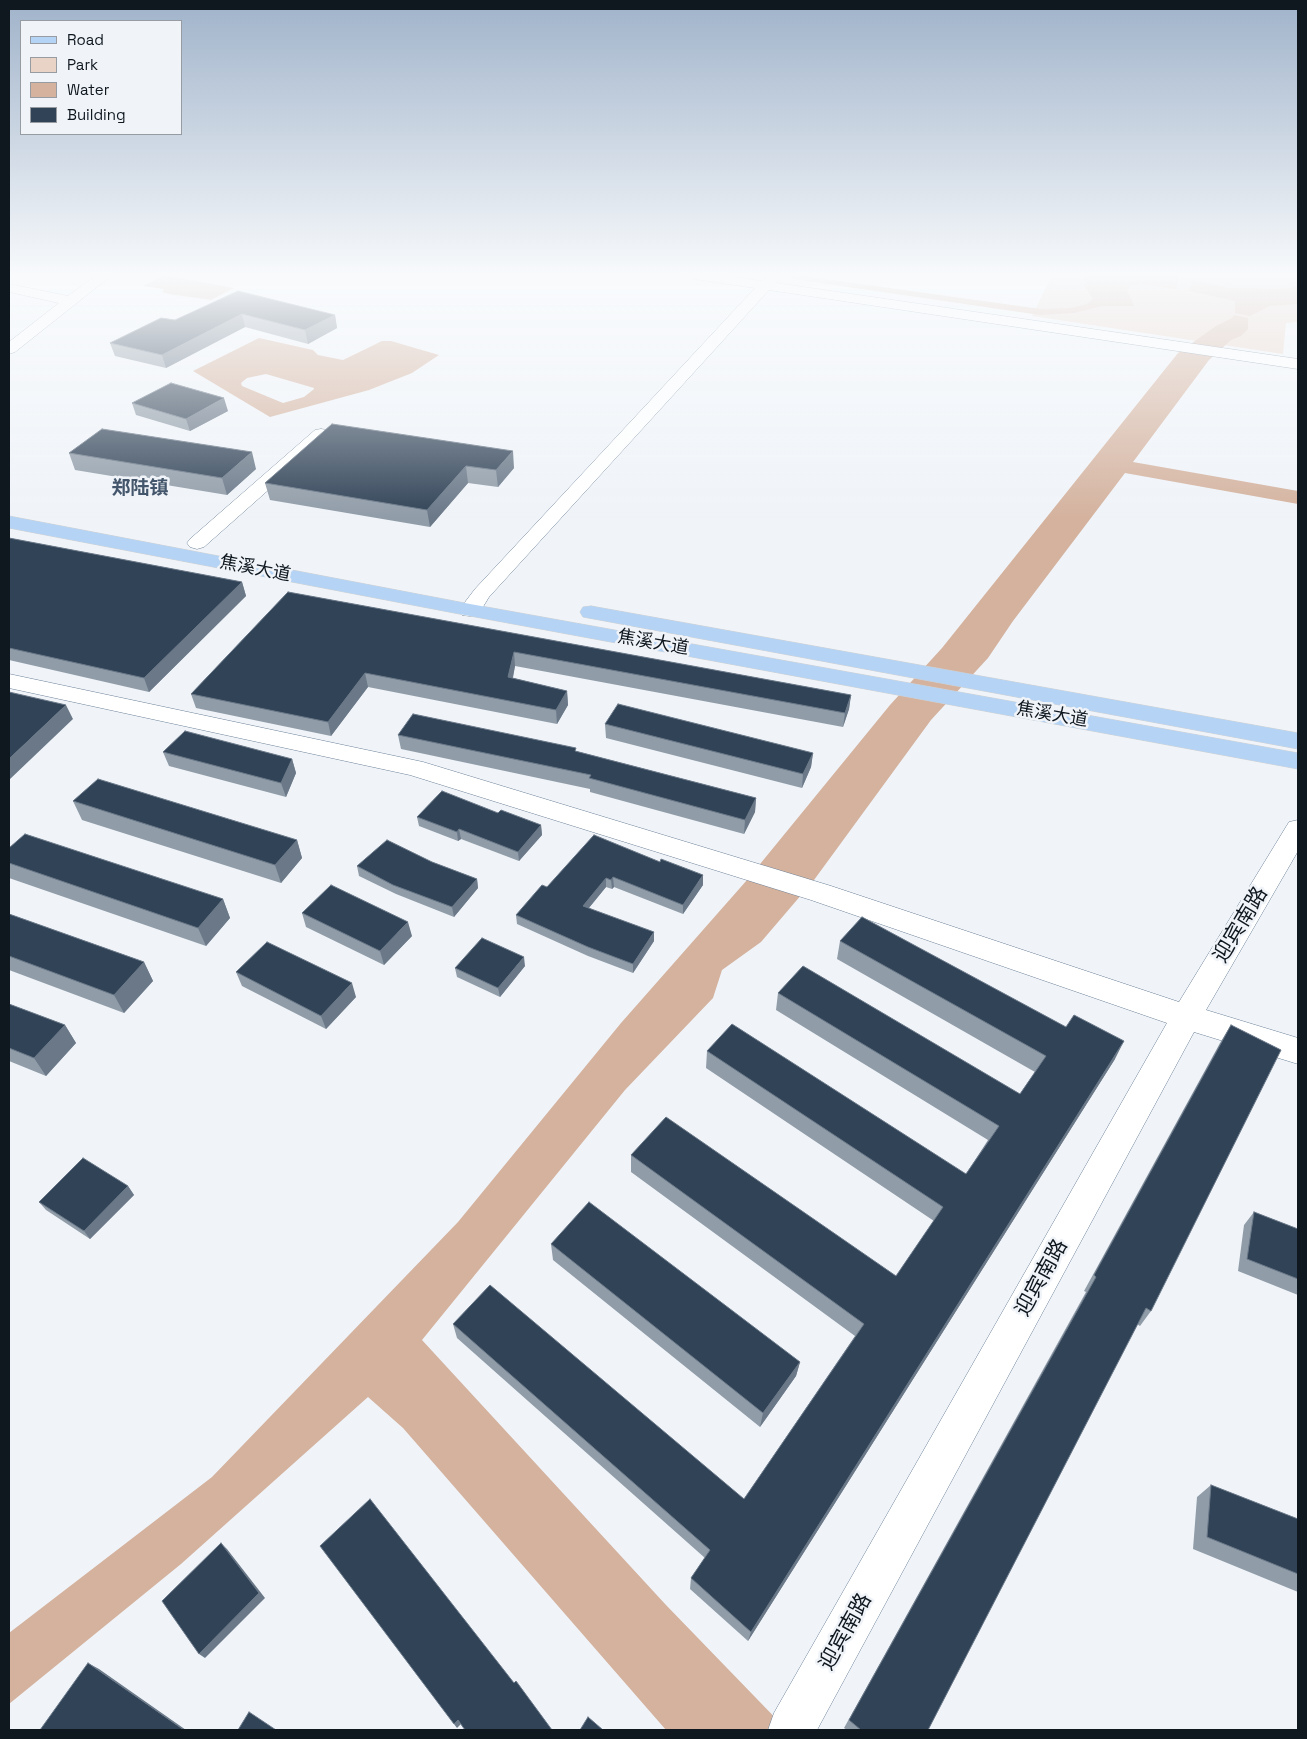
<!DOCTYPE html>
<html>
<head>
<meta charset="utf-8">
<style>
  body { margin:0 }
  #map { position:relative; width:1307px; height:1739px; overflow:hidden; background:#f0f4f9; font-family:"Space Grotesk",sans-serif }
  canvas { display:block }
  .frame { position:absolute; inset:0; border:10px solid #0f171f; pointer-events:none }
  .legend { position:absolute; left:20px; top:20px; width:162px; height:115px; box-sizing:border-box; background:#f0f4f9; border:1px solid #969ca2; margin:0; padding:6px 9px; list-style:none; font-size:15px; color:#0f171f }
  .legend li { display:flex; align-items:center; gap:10px; height:25px }
  .legend b { width:25px; border:1px solid #969ca2 }
</style>
</head>
<body>
<div id="map">
<canvas width="1307" height="1739"></canvas>
<div class="frame"></div>
<ul class="legend">
<li><b style="height:6px;background:#b5d3f4"></b>Road</li>
<li><b style="height:14px;background:#e9d3c6"></b>Park</li>
<li><b style="height:14px;background:#d4b29e"></b>Water</li>
<li><b style="height:14px;background:#314357"></b>Building</li>
</ul>
</div>
<script>
const g = document.querySelector('canvas').getContext('2d');
g.lineJoin = 'round';
function fill(path, color) { g.fillStyle = color; g.fill(path, 'evenodd'); }
const toPath = rows => new Path2D(rows.map(r => 'M' + r).join(''));
function strokePath(path, color, width, dash) { g.strokeStyle = color; g.lineWidth = width; g.lineCap = dash ? 'butt' : 'round'; g.setLineDash(dash || []); g.stroke(path); }
function drawText(font, color, halo, rows, align = 'center') {
  g.font = font + ' "Space Grotesk","Noto Sans SC",sans-serif'; g.lineWidth = 5; g.setLineDash([]); g.textBaseline = 'middle'; g.strokeStyle = halo; g.fillStyle = color; for (const [text, x, y, turn = 0] of rows) {
    g.save(); g.translate(x, y); g.rotate((+turn || 0) * Math.PI / 180); g.textAlign = isNaN(turn) ? turn : align; if (halo) g.strokeText(text, 0, 0); g.fillText(text, 0, 0); g.restore();
  }
}
const green = toPath([
  [1052,275,1298,275,1298,322,1286,323,1283,354,1032,316]
]);
const water = toPath([
  [164,275,234,288,211,300,169,294,162,292,164,289,143,286],
  [796,275,1041,309,1071,308,1087,304,1093,299,1084,285,1087,283,1083,279,1093,275,1169,275,1179,277,1176,289,1140,284,1131,286,1127,290,1134,306,1102,306,1074,313,1040,315,793,279],
  [1192,279,1227,288,1285,289,1298,286,1298,304,1270,306,1250,316,1235,313,1235,301,1189,291],
  [1234,315,1248,318,1248,329,1241,336,1231,340,1209,360,1133,462,1298,491,1298,504,1125,473,1013,621,988,658,931,720,814,880,761,942,722,970,713,998,625,1090,422,1340,666,1605,787,1730,666,1730,403,1428,368,1397,181,1564,9,1704,9,1633,212,1477,458,1222,621,1023,747,880,890,705,942,648,1178,353,1216,326,1232,318],
  [259,338,313,350,318,355,343,360,382,341,391,341,439,355,412,373,369,390,270,417,193,371],
  [266,374,314,388,314,389,304,397,283,403,242,386,241,383,247,378]
]);
const stream = toPath([
  [785,275,802,277]
]);
const minor = toPath([
  [96,275,112,275,15,352,9,354,9,342,59,303,9,292,9,284,68,296,96,275],
  [687,275,721,275,762,281,768,275,782,275,776,283,1298,359,1298,369,769,290,489,597,478,615,470,616,462,615,459,610,475,589,755,288,694,279,687,275],
  [321,429,327,430,330,434,327,438,204,547,197,549,190,547,187,543,190,539,315,430,321,429],
  [9,674,423,762,831,886,1179,1002,1289,822,1298,820,1298,851,1206,1010,1298,1038,1298,1064,1194,1032,817,1730,768,1730,774,1713,1167,1023,811,900,410,775,9,688,9,674]
]);
const major = toPath([
  [9,516,470,604,1298,753,1298,769,470,616,9,528,9,516],
  [591,606,1298,733,1298,749,583,617,580,612,583,607,591,606]
]);
const wall = toPath([
  [238,291,335,315,337,328,308,344,245,327,166,368,115,356,110,343,175,320],
  [132,403,228,411,190,431,136,415],
  [332,424,514,468,498,487,468,483,430,527,270,500,265,483],
  [69,453,256,469,227,495,75,470],
  [9,538,242,582,246,596,149,692,9,660],
  [288,592,851,695,849,709,843,727,515,666,513,678,567,691,568,705,557,724,368,687,331,736,196,708,191,694],
  [605,724,813,753,811,767,802,788,606,738],
  [398,735,576,751,756,798,755,812,744,834,590,792,590,789,401,749],
  [163,752,292,759,296,773,286,797,169,766],
  [73,801,297,840,302,858,281,883,82,820],
  [498,813,541,825,542,835,519,861,461,839,458,841,419,826,417,817],
  [594,835,703,885,683,914,614,887,612,889,606,887,589,908,654,941,633,973,588,956,517,924,516,915,547,887],
  [9,848,223,899,230,918,206,946,9,878],
  [432,862,477,879,478,888,454,917,396,894,359,876,357,866],
  [302,913,412,936,384,965,306,927],
  [9,914,144,962,153,981,124,1013,9,970],
  [840,941,1115,1059,748,1641,690,1589,691,1578,705,1558,457,1338,453,1324,744,1499,855,1336,631,1172,631,1155,896,1276,934,1221,706,1068,707,1051,966,1174,988,1140,776,1010,778,993,1020,1094,1035,1072,837,959],
  [525,966,500,997,457,977,455,968],
  [236,972,356,997,326,1029,242,986],
  [9,1004,65,1025,76,1043,46,1076,9,1061],
  [1231,1025,1151,1311,1140,1326,1137,1324,928,1730,847,1730,844,1728,1086,1292,1084,1291,1220,1043],
  [128,1186,134,1195,90,1239,46,1210,39,1202],
  [1254,1212,1298,1229,1298,1295,1238,1271,1244,1225],
  [551,1244,800,1362,796,1376,760,1427,553,1260],
  [1211,1485,1298,1519,1298,1592,1193,1549,1197,1497]
]);
const shadedWall = toPath([
  [242,314,245,327,166,368,162,355],
  [335,315,337,328,308,344,305,330],
  [224,398,228,411,190,431,186,419],
  [513,451,514,468,498,487,496,470],
  [252,452,256,469,227,495,222,478],
  [466,466,468,483,430,527,427,510],
  [242,582,246,596,149,692,144,678],
  [514,652,515,666,510,691,508,677],
  [365,673,368,687,331,736,328,722],
  [567,691,568,705,557,724,556,710],
  [851,695,849,709,843,727,845,713],
  [66,705,73,719,9,780,9,759],
  [813,753,811,767,802,788,803,774],
  [292,759,296,773,286,797,281,783],
  [756,798,755,812,744,834,745,820],
  [541,825,542,835,519,861,518,852],
  [459,829,461,839,458,841,457,832],
  [297,840,302,858,281,883,275,865],
  [703,875,703,885,683,914,683,905],
  [613,877,614,887,612,889,611,880],
  [606,878,606,887,583,915,583,906],
  [477,879,478,888,454,917,452,907],
  [223,899,230,918,206,946,198,928],
  [408,922,412,936,384,965,380,951],
  [654,932,654,941,633,973,633,964],
  [524,957,525,966,500,997,498,988],
  [144,962,153,981,124,1013,114,995],
  [352,983,356,997,326,1029,321,1016],
  [65,1025,76,1043,46,1076,34,1058],
  [1124,1041,1115,1059,748,1641,751,1632],
  [128,1186,134,1195,90,1239,84,1231],
  [800,1362,796,1376,760,1427,763,1413],
  [221,1543,227,1549,265,1598,205,1658,199,1654],
  [88,1663,99,1669,186,1730,184,1730],
  [458,1720,461,1724,457,1728,454,1724]
]);
const building = toPath([
  [238,291,335,315,305,330,242,314,162,355,110,343,161,318,175,320,238,291],
  [171,383,224,398,186,419,132,403,171,383],
  [332,424,513,451,496,470,466,466,427,510,265,483,332,424],
  [102,429,252,452,222,478,69,453,102,429],
  [9,538,242,582,144,678,9,648,9,538],
  [288,592,851,695,845,713,514,652,508,677,567,691,556,710,365,673,328,722,191,694,288,592],
  [9,692,66,705,9,759,9,692],
  [618,704,813,753,803,774,605,724,618,704],
  [413,714,576,748,575,751,756,798,745,820,589,778,591,775,398,735,413,714],
  [185,731,292,759,281,783,163,752,185,731],
  [98,779,297,840,275,865,73,801,98,779],
  [442,791,498,813,501,810,541,825,518,852,459,829,457,832,417,817,442,791],
  [25,834,223,899,198,928,9,863,9,848,25,834],
  [594,835,660,862,661,859,703,875,683,905,613,877,611,880,606,878,583,906,654,932,633,964,588,947,516,915,542,885,547,887,594,835],
  [387,840,432,862,477,879,452,907,393,885,357,866,387,840],
  [331,885,408,922,380,951,302,913,331,885],
  [9,914,144,962,114,995,9,956,9,914],
  [862,917,1066,1027,1074,1015,1124,1041,751,1632,691,1578,710,1550,453,1324,490,1285,744,1499,864,1324,631,1155,666,1117,896,1276,943,1207,707,1051,732,1024,966,1174,999,1126,778,993,803,966,1020,1094,1046,1056,840,941,862,917],
  [482,938,524,957,498,988,455,968,482,938],
  [267,942,352,983,321,1016,236,972,267,942],
  [9,1004,65,1025,34,1058,9,1048,9,1004],
  [1231,1025,1281,1050,1151,1311,1146,1308,928,1730,861,1730,849,1720,1096,1277,1094,1275,1231,1025],
  [83,1158,128,1186,84,1231,39,1202,83,1158],
  [589,1202,800,1362,763,1413,551,1244,589,1202],
  [1254,1212,1298,1229,1298,1279,1247,1259,1254,1212],
  [1211,1485,1298,1519,1298,1574,1207,1537,1211,1485],
  [370,1499,514,1683,516,1681,552,1730,465,1730,458,1720,454,1724,320,1546,370,1499],
  [221,1543,259,1593,199,1654,162,1601,221,1543],
  [88,1663,184,1730,40,1730,88,1663],
  [249,1712,276,1730,238,1730,249,1712],
  [588,1717,603,1730,580,1730,588,1717]
]);
const streetNames = [
  ["焦溪大道",255,569,11],
  ["焦溪大道",653,643,10],
  ["焦溪大道",1052,715,10]
];
const farDistrictnames = [
  ["郑陆镇",140,489]
];
const nearStreetnames = [
  ["迎宾南路",1241,925,-59],
  ["迎宾南路",1042,1278,-61],
  ["迎宾南路",846,1632,-61]
];
fill(green, '#e9d3c6');
fill(water, '#d4b29e');
strokePath(stream, '#d4b29e', 4);
strokePath(minor, '#6e8298', 1);
strokePath(major, '#cfd1d2', 1);
fill(minor, '#fff');
fill(major, '#b5d3f4');
fill(wall, '#909ca8');
fill(shadedWall, '#6a7888');
fill(building, '#314357');
strokePath(building, '#6a7888', 1);
const sky = g.createLinearGradient(0, 0, 0, 518);
sky.addColorStop(0, '#a0b3ca');
sky.addColorStop(0.53, '#f8fafc');
sky.addColorStop(1, '#f8fafc00');
g.fillStyle = sky;
g.fillRect(0, 0, 1307, 518);
drawText('18px', '#0f171f', '#f0f4f9', streetNames);
drawText('bold 19px', '#44566b', '#f0f4f9', farDistrictnames);
drawText('21px', '#0f171f', '#f0f4f9', nearStreetnames);
</script>
</body>
</html>
